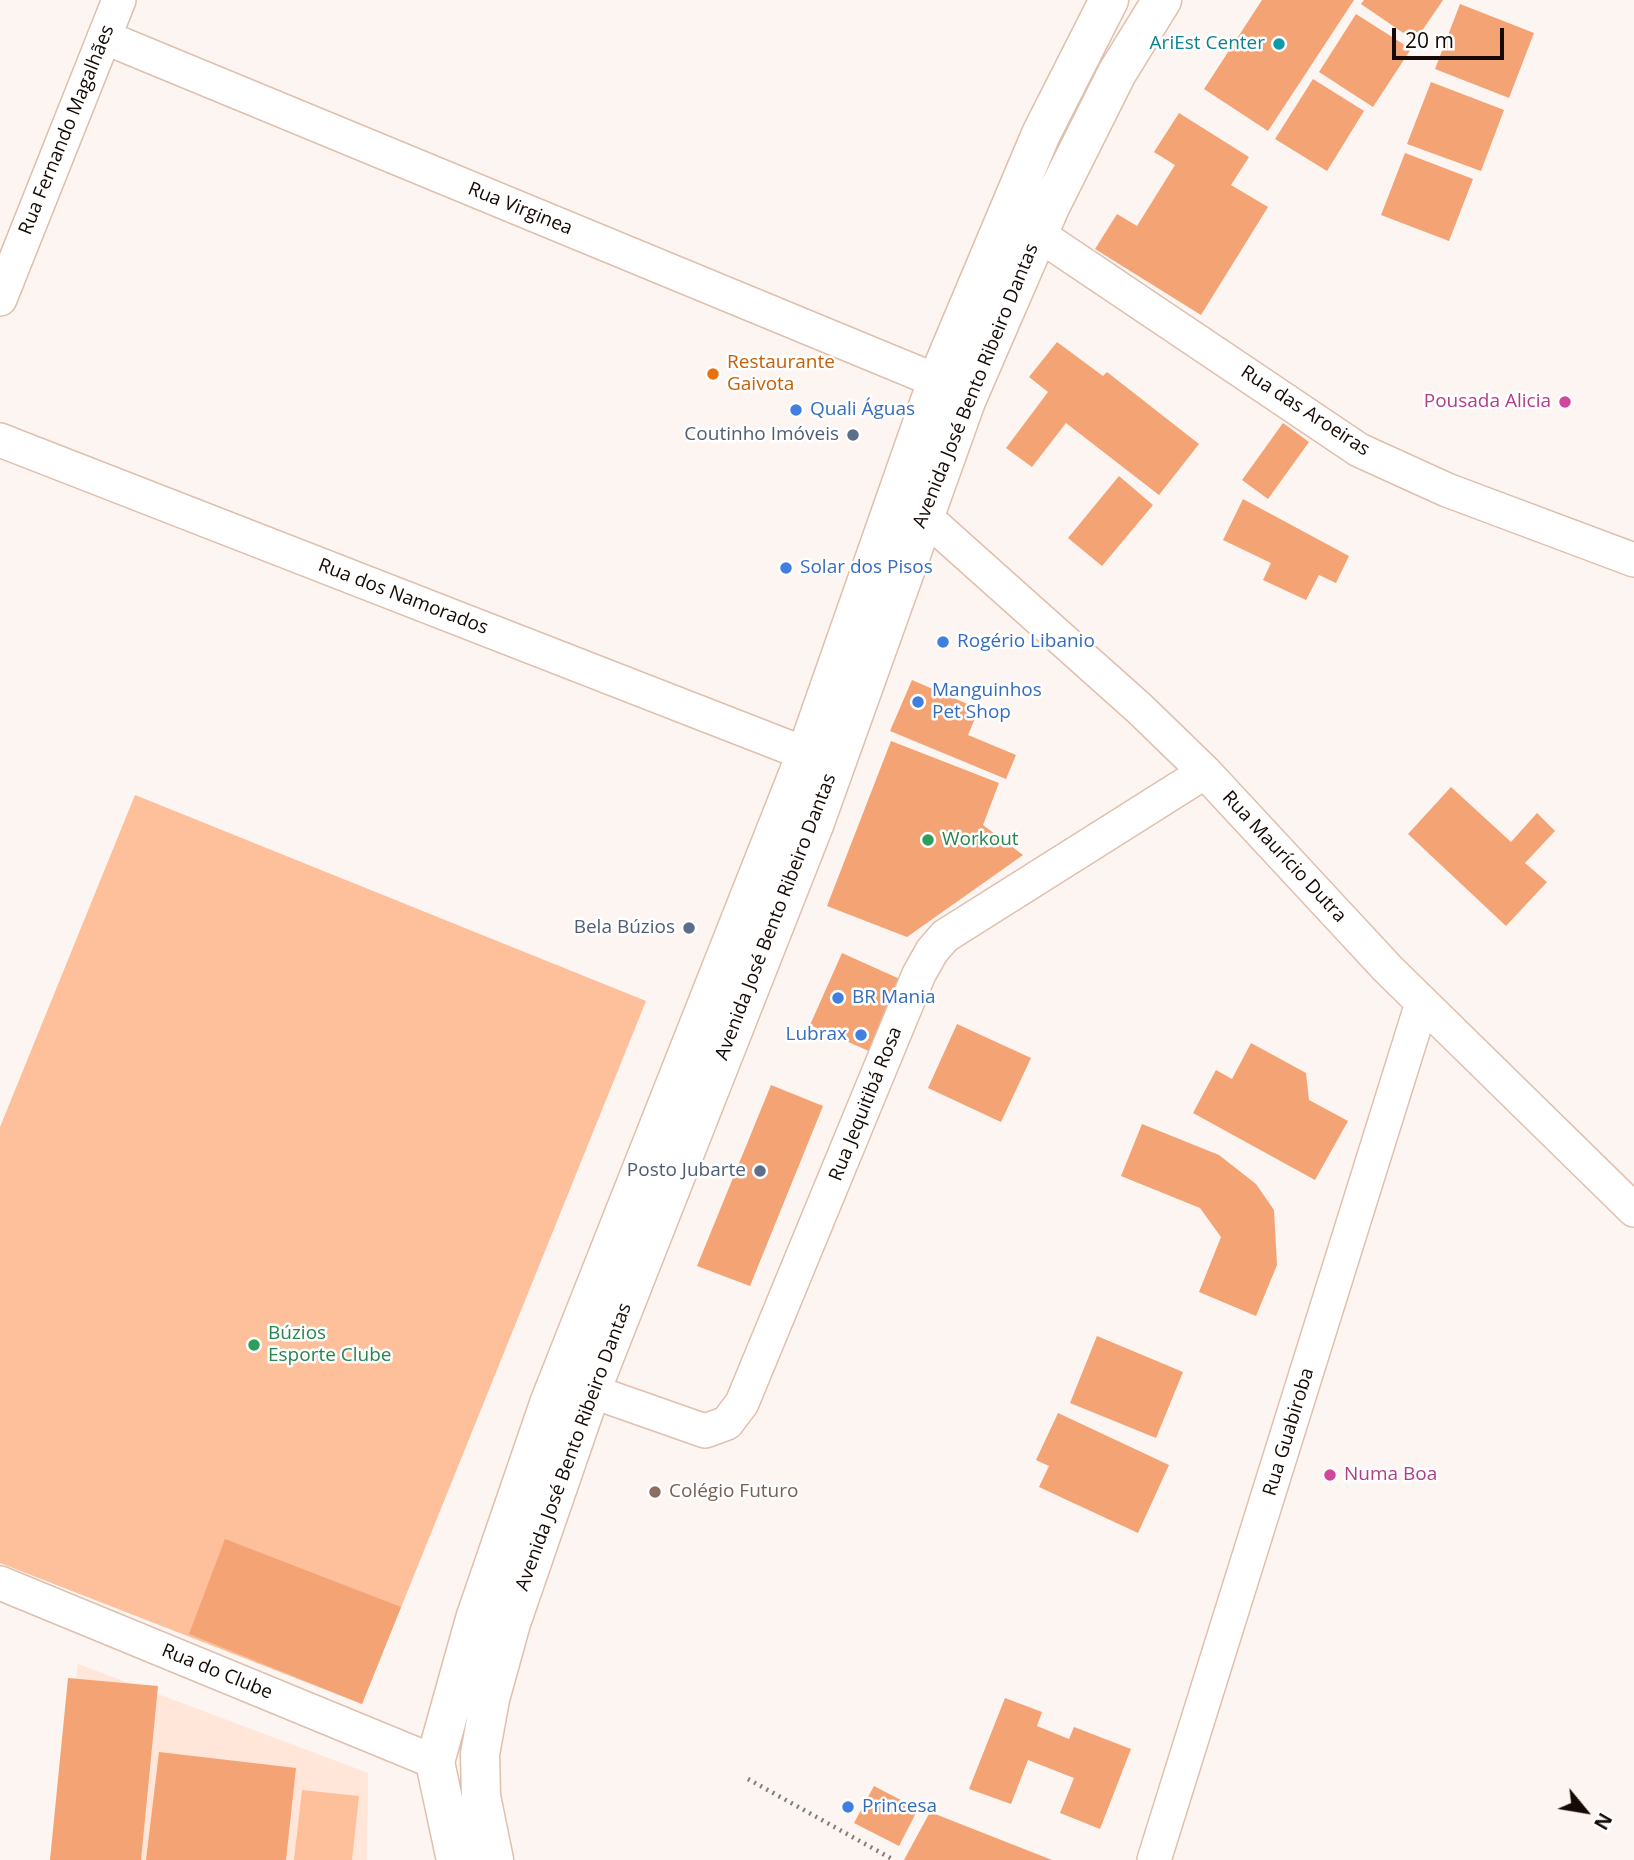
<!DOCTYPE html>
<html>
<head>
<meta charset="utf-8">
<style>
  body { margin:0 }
  #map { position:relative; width:1634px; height:1860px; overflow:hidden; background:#fcf5f1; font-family:"Open Sans",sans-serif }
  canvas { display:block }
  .north { position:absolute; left:1550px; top:1776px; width:70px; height:70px; -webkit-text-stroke:5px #fff; paint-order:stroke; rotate:120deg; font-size:19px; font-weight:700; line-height:28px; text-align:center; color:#150a05 }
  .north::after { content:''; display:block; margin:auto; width:24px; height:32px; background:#150a05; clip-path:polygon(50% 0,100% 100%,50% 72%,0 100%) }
  .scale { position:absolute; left:1392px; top:28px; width:112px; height:32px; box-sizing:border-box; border:4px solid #150a05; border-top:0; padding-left:9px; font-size:21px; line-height:24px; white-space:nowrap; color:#150a05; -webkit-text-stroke:5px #fff; paint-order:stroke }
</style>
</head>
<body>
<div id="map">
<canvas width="1634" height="1860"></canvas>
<div class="north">N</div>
<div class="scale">20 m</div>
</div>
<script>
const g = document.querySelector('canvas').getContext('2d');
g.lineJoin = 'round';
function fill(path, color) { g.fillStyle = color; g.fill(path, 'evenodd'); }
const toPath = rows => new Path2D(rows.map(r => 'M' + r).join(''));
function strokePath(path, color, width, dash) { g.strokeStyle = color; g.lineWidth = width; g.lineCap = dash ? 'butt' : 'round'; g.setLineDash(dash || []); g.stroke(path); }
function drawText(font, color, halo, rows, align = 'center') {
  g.font = font + ' "Open Sans",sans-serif'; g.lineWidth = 5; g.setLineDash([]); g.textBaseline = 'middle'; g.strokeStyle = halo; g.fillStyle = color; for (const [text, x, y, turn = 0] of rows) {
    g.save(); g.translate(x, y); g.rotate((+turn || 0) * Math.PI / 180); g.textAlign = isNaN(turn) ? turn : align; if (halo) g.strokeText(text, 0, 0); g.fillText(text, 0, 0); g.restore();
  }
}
const built = toPath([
  [78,1664,368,1773,367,1860,50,1860]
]);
const green = toPath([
  [135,795,646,1001,362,1704,0,1563,0,1127],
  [302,1790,359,1796,352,1860,294,1860]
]);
const building = toPath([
  [1262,0,1354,0,1268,131,1204,89],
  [1364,0,1443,0,1415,41,1361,4],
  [1460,4,1534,33,1509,98,1435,69],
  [1356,14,1411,49,1373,107,1319,72],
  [1313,79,1364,111,1327,171,1275,139],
  [1431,82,1504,110,1481,171,1407,144],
  [1179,113,1249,157,1231,185,1268,207,1201,315,1095,249,1117,214,1137,226,1175,165,1154,152],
  [1405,153,1473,179,1449,241,1381,215],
  [1057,342,1103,376,1107,372,1199,444,1159,495,1066,423,1032,467,1006,448,1048,392,1029,377],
  [1283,423,1309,442,1268,499,1242,480],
  [1119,476,1153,505,1102,566,1068,538],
  [1243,499,1349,556,1336,583,1319,575,1306,600,1263,580,1271,563,1223,540],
  [912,680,979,709,968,735,1016,755,1006,779,890,731],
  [891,741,999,783,983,825,1023,855,907,937,827,906],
  [1451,787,1511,842,1537,813,1555,831,1525,863,1547,882,1506,926,1408,834],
  [842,953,902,980,871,1052,810,1025],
  [957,1024,1031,1058,1001,1122,928,1088],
  [1251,1043,1306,1073,1309,1100,1348,1121,1315,1180,1193,1113,1216,1070,1232,1079],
  [771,1085,823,1106,750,1286,697,1266],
  [1142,1124,1219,1155,1256,1184,1274,1210,1277,1265,1256,1316,1199,1292,1221,1237,1200,1208,1121,1176],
  [1097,1336,1183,1372,1156,1438,1070,1403],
  [1058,1413,1169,1465,1138,1533,1039,1487,1049,1466,1036,1460],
  [225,1539,401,1607,362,1704,189,1634],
  [68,1678,158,1686,141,1860,50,1860],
  [1005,1698,1042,1712,1037,1726,1069,1739,1074,1727,1131,1749,1100,1829,1060,1813,1074,1778,1028,1760,1011,1804,969,1789],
  [159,1752,296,1768,286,1860,146,1860],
  [874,1786,918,1809,899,1846,854,1823],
  [930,1812,1052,1860,904,1860]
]);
const path = toPath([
  [748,1779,894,1860]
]);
const street = toPath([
  [104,37,937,381],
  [1038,234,1359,450,1447,490,1634,560],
  [0,299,119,0],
  [0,440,806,754],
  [923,515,1140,709,1205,772,1388,969,1634,1210],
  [591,1391,705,1431,727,1423,742,1403,919,974,932,951,945,936,1205,772],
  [0,1583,435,1762],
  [1154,1860,1422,1003]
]);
const primary = toPath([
  [456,1860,435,1762,475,1619,550,1401,806,754,937,381,1041,134,1109,0],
  [494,1860,481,1796,480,1754,490,1699,511,1623,591,1391,814,825,966,401,1050,207,1117,73,1162,0]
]);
const markers = [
  [1279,44,7,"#0f9aa8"],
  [713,374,7,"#e8710a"],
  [1565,402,7,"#d1479c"],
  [796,410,7,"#3f7fe0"],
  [853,435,7,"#5c6f8a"],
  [786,568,7,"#3f7fe0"],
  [943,642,7,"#3f7fe0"],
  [918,702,7,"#3f7fe0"],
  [928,840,7,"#2e9e5b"],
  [689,928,7,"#5c6f8a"],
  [838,998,7,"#3f7fe0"],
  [861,1035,7,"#3f7fe0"],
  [760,1171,7,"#5c6f8a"],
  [254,1345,7,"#2e9e5b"],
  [1330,1475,7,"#d1479c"],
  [655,1492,7,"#8d6e63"],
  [848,1807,7,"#3f7fe0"]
];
const cultureNames = [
  ["AriEst Center",1265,44]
];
const streetNames = [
  ["Rua Fernando Magalhães",67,130,-68],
  ["Rua Virginea",520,209,22],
  ["Avenida José Bento Ribeiro Dantas",976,386,-68],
  ["Rua das Aroeiras",1305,411,33],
  ["Rua dos Namorados",403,597,21],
  ["Rua Maurício Dutra",1284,857,47],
  ["Avenida José Bento Ribeiro Dantas",776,917,-69],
  ["Rua Jequitibá Rosa",866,1104,-68],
  ["Rua Guabiroba",1289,1432,-73],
  ["Avenida José Bento Ribeiro Dantas",574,1447,-70],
  ["Rua do Clube",217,1672,22]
];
const foodNames = [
  ["Restaurante",727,363],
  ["Gaivota",727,385]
];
const hotelNames = [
  ["Pousada Alicia",1551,402],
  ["Numa Boa",1344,1475,"left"]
];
const shopNames = [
  ["Quali Águas",810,410],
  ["Solar dos Pisos",800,568],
  ["Rogério Libanio",957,642],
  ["Manguinhos",932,691],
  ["Pet Shop",932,713],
  ["BR Mania",852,998],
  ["Lubrax",847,1035,"right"],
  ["Princesa",862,1807]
];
const serviceNames = [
  ["Coutinho Imóveis",839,435],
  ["Bela Búzios",675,928],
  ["Posto Jubarte",746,1171]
];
const leisureNames = [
  ["Workout",942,840],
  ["Búzios",268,1334],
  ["Esporte Clube",268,1356]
];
const educationNames = [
  ["Colégio Futuro",669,1492]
];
fill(built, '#ffe6d8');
fill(green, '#febf9b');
fill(building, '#f4a375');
strokePath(street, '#e0bfad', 36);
strokePath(primary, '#e0bfad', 41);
strokePath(path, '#857c77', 4.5, [2, 5]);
strokePath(street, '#fff', 33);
strokePath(primary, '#fff', 38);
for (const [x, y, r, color] of markers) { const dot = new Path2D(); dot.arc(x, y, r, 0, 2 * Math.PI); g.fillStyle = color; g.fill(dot); strokePath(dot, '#fff', 2.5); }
drawText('19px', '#0d838f', '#fff', cultureNames, 'right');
drawText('19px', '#150a05', '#fff', streetNames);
drawText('19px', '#c56008', '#fff', foodNames, 'left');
drawText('19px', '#b23c85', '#fff', hotelNames, 'right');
drawText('19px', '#366cbe', '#fff', shopNames, 'left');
drawText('19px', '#4e5e75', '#fff', serviceNames, 'right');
drawText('19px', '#27864d', '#fff', leisureNames, 'left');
drawText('19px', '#785e54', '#fff', educationNames, 'left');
</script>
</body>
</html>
